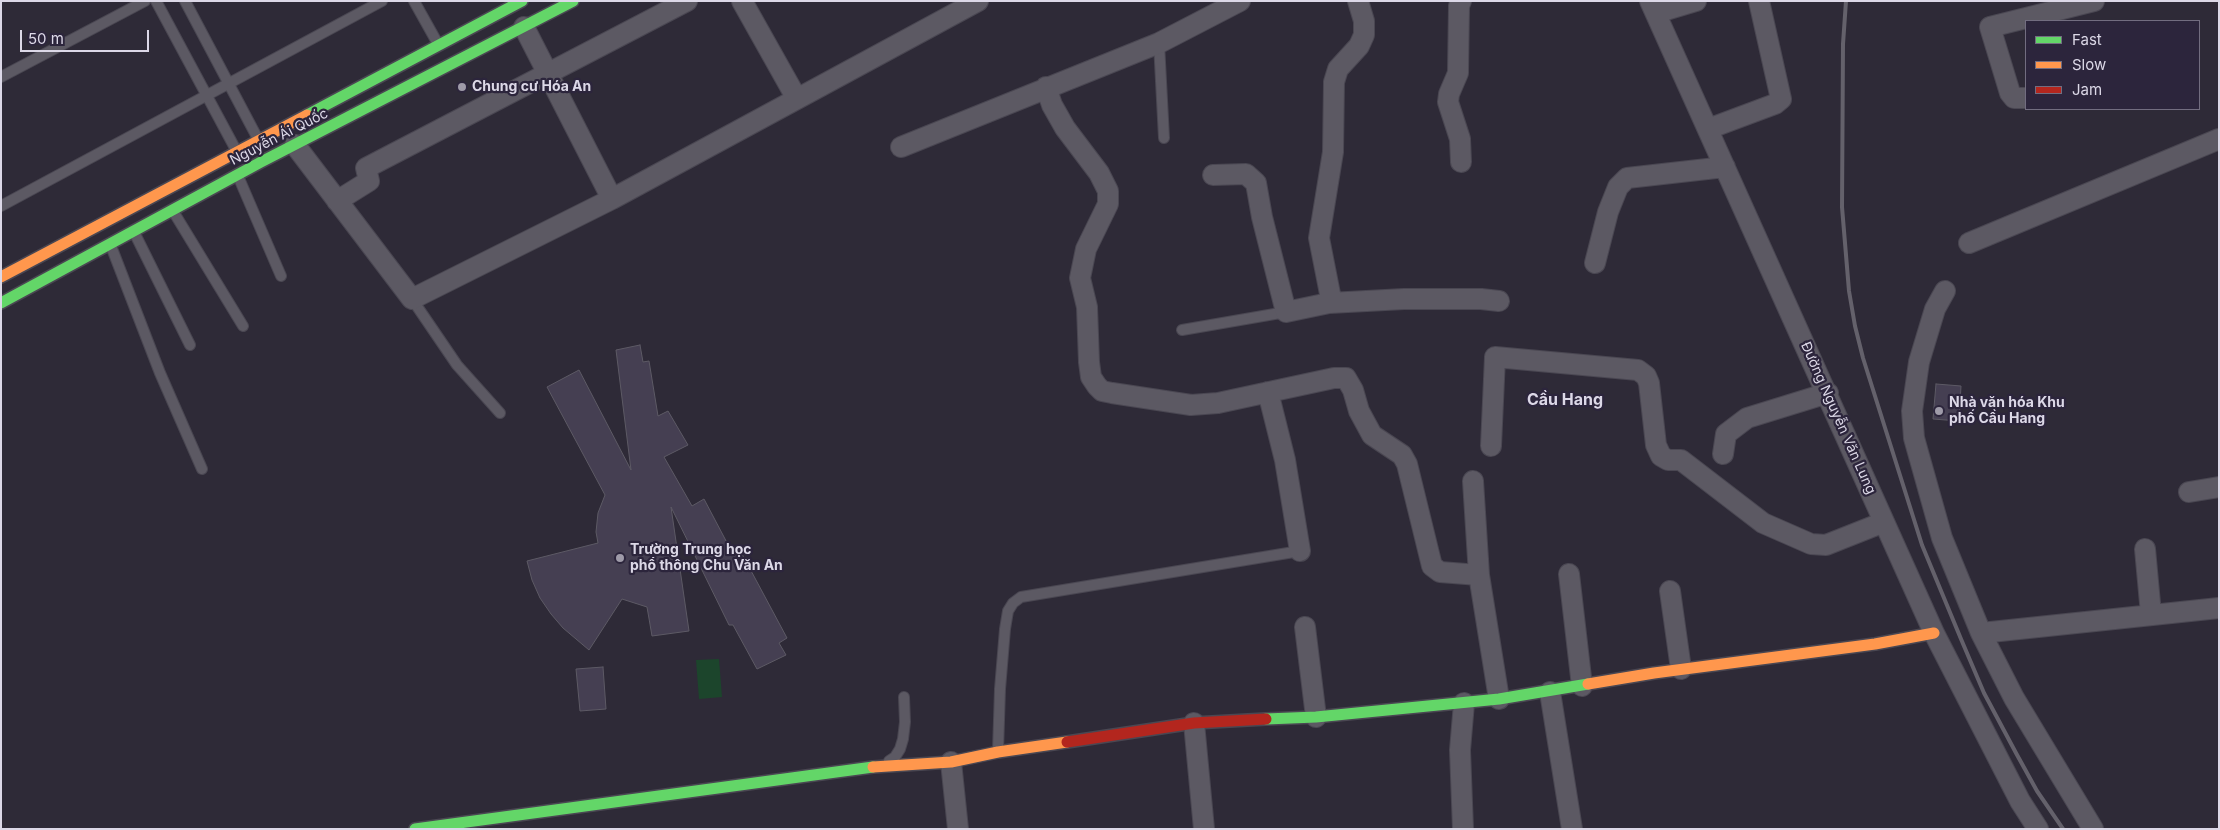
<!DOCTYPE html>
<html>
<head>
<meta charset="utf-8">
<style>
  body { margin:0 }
  #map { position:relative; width:2220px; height:830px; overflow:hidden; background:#2e2a37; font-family:Inter,sans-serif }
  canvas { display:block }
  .frame { position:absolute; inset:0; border:2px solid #dcd8e7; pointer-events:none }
  .legend { position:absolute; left:2025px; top:20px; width:175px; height:90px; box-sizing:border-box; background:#2c253c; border:1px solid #726d80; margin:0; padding:6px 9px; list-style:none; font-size:15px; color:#dcd8e7 }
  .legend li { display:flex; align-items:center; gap:10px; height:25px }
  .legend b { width:25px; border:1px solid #726d80 }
  .scale { position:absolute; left:20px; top:30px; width:129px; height:22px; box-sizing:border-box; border:2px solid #dcd8e7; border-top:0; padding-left:6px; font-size:15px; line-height:18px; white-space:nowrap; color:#dcd8e7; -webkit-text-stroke:4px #2c253c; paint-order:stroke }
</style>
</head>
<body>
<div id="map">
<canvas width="2220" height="830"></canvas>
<div class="frame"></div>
<ul class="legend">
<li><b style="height:6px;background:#63d668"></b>Fast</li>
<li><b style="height:6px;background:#ff974d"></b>Slow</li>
<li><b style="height:6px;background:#b3261e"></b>Jam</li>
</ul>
<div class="scale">50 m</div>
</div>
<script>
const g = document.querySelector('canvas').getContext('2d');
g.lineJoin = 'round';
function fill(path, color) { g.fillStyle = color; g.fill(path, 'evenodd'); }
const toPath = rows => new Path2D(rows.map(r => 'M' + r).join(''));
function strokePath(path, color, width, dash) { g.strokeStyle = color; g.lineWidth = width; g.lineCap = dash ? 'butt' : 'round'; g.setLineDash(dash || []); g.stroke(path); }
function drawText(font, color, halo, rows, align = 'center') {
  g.font = font + ' Inter,sans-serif'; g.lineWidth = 4.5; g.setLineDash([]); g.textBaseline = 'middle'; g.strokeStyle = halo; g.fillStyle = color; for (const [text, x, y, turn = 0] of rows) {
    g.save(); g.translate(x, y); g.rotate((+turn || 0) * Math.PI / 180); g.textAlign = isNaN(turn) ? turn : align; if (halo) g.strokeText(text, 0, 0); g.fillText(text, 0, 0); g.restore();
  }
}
const green = toPath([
  [719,659,722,697,699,699,696,660]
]);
const building = toPath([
  [640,345,643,362,649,361,658,416,668,411,688,445,664,457,692,506,704,499,734,556,741,552,787,638,779,643,786,655,757,669,733,625,729,625,671,507,689,631,652,636,647,607,622,599,589,650,563,628,551,614,540,598,532,580,527,561,598,543,596,532,598,513,605,495,547,387,579,370,631,470,616,350,640,345],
  [1936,384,1961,386,1959,421,1933,419,1936,384],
  [603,667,606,709,580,711,576,669,603,667]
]);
const lane = toPath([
  [156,1,236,150],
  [185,1,258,139],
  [414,1,438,44],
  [1159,43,1164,138],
  [1,77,145,1],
  [238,176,281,276],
  [1,206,382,1],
  [173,211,243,326],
  [134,232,190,345],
  [111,246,160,373,202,469],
  [412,299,457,365,500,413],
  [1182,330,1286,312],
  [998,751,1000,689,1005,629,1008,611,1013,603,1021,597,1300,551],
  [889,761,895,757,900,749,903,739,905,722,904,697]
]);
const street = toPath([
  [742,1,797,99],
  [1461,1,1459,6,1458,73,1449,94,1448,102,1460,139,1461,162],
  [1650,1,1934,633,2020,801,2038,829],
  [1656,13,1696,1],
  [524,27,612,199],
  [1046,87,1052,105,1065,128,1099,173,1108,191,1108,204,1086,249,1080,278,1087,307,1089,362,1091,377,1097,386,1102,391,1112,393,1191,405,1218,403,1334,378,1346,378,1353,390,1359,411,1372,435,1402,455,1407,464,1432,566,1440,572,1479,575,1499,699],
  [2026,98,2014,98,2010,93,1990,27,2094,1],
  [1708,129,1775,104,1781,99,1759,1],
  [295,145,412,299,612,199,978,1],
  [901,147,1159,43,1240,1],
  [1213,175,1246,174,1256,183,1262,217,1286,312,1329,303,1331,299,1319,238,1333,152,1334,82,1338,69,1359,46,1364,35,1364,21,1358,1],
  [337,201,369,181,366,168,687,1],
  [1969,243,2219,139],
  [1595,263,1608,212,1618,187,1627,178,1725,167],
  [1945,291,1935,309,1919,362,1912,411,1914,438,1942,538,1981,633,2219,608],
  [1329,303,1404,299,1481,299,1499,301],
  [1268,392,1285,460,1300,551],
  [1491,446,1495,357,1638,370,1646,376,1649,383,1656,445,1661,456,1668,460,1681,460,1763,523,1811,544,1826,545,1884,522],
  [1723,454,1726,434,1747,418,1828,393],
  [1473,481,1479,575],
  [2189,492,2219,487],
  [2145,549,2151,614],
  [1569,574,1582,686],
  [1670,591,1681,669],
  [1305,627,1316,717],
  [1981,633,2014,698,2093,829],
  [1550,692,1572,829],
  [1194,723,1204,829],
  [951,762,958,829],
  [1463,829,1460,750,1464,703]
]);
const fast = toPath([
  [307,115,522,1],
  [1,303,261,162,573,1],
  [1266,719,1316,717,1499,699,1588,684],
  [415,829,873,767]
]);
const slow = toPath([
  [1,277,307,115],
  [1588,684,1654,673,1875,644,1934,633],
  [873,767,951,762,998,752,1067,742]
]);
const jam = toPath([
  [1067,742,1194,723,1266,719]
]);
const rail = toPath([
  [1846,1,1843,44,1842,207,1849,291,1855,326,1863,358,1922,545,1961,639,1984,693,2016,753,2037,791,2063,829]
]);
const markers = [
  [462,87,5,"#9f9ba9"],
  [1939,411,5,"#9f9ba9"],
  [620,558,5,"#9f9ba9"]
];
const poiNames = [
  ["Chung cư Hóa An",472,87],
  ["Nhà văn hóa Khu",1949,403],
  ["phố Cầu Hang",1949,419],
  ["Trường Trung học",630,550],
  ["phổ thông Chu Văn An",630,566]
];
const streetNames = [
  ["Nguyễn Ái Quốc",279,137,-27],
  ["Đường Nguyễn Văn Lung",1838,418,66]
];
const quarterNames = [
  ["Cầu Hang",1565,400]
];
fill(green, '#1c452c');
fill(building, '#453f52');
strokePath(building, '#5d5a65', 1);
strokePath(lane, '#4a4752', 12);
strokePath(street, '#4a4752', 22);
strokePath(fast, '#4a4752', 14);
strokePath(slow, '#4a4752', 14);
strokePath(jam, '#4a4752', 14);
strokePath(lane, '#5c5963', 10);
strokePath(street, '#5c5963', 20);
strokePath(fast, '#63d668', 11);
strokePath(slow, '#ff974d', 11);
strokePath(jam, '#b3261e', 11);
strokePath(rail, '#64616b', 4);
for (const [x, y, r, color] of markers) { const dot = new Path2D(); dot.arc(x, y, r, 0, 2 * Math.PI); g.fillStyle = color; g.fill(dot); strokePath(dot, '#2c253c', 2); }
drawText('bold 14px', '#dcd8e7', '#2c253c', poiNames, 'left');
drawText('14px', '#dcd8e7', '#2c253c', streetNames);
drawText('bold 16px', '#dcd8e7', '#2c253c', quarterNames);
</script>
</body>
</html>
